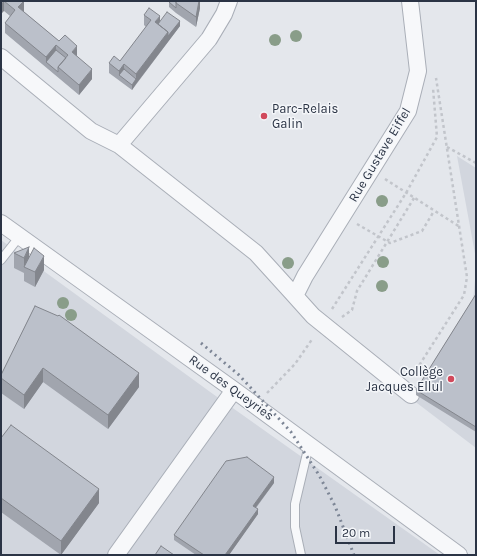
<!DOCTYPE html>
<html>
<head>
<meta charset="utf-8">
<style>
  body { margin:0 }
  #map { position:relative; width:477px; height:556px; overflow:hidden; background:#e4e7ec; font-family:Karla,sans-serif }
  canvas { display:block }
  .frame { position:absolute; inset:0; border:2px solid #2b3445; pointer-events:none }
  .scale { position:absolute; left:335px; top:526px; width:60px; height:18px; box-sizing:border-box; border:2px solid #2b3445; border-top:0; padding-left:5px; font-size:12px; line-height:14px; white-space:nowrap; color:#2b3445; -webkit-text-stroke:3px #f4f6f9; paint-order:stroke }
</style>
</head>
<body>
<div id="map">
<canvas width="477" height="556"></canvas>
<div class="frame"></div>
<div class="scale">20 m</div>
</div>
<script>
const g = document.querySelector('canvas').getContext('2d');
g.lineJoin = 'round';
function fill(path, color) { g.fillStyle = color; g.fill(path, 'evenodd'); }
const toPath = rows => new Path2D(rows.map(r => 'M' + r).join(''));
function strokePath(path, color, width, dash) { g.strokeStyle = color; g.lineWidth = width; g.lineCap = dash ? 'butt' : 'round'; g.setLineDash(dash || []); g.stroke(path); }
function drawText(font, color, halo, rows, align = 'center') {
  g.font = font + ' Karla,sans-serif'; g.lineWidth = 3; g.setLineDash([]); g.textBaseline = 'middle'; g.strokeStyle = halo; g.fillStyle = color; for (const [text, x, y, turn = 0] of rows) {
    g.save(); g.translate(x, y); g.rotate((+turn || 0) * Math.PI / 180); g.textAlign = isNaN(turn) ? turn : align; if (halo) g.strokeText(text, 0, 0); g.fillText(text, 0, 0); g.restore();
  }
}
const built = toPath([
  [457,156,476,168,476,259],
  [1,240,213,394,440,555,1,555],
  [476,270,476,448,413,400,473,301]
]);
const path = toPath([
  [447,147,476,163],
  [385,179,460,227],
  [357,224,390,243,422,231,434,211],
  [332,309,406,193,437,137,433,88],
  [342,317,352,310,357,291,414,198],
  [413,375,464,295,467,277,436,78],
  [267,393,295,364,313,338]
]);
const lane = toPath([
  [1,260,20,236],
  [301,555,295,527,295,504,309,445]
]);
const street = toPath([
  [1,57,91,131,119,145,256,253,295,296,305,276,408,111,418,71,410,1],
  [119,145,209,39,224,14,229,1],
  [1,223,234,390,459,555],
  [295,296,313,316,411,395],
  [116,555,234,390]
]);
const rail = toPath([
  [201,343,239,375,291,432,319,475,335,506,354,555]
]);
const trees = [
  [296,36],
  [275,40],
  [382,201],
  [383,262],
  [288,263],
  [382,286],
  [63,303],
  [71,315]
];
const wall = toPath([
  [1,1,24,1,23,11,77,56,92,79,79,95,5,33,5,23,10,16,4,11],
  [200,1,200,8,196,27,176,13,169,7,169,2],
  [144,15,160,21,180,26,132,90,109,73,109,63,120,61,146,27,144,25],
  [14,253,29,258,44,270,35,287,24,281,24,271,24,273,14,268],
  [476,294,476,432,416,395,416,390],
  [35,306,139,387,108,429,43,382,24,409,1,393,1,375],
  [1,438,99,503,61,555,1,512],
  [274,483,256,508,258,514,229,555,196,555,174,540,174,535]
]);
const shadedWall = toPath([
  [4,1,4,11,1,14,1,4],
  [24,1,24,11,18,17,18,7],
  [199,1,200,1,200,8,196,27,196,17],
  [160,16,160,26,155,22],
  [180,21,180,26,136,84,136,74,168,32],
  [56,45,56,55,46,62,46,67,46,57],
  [77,46,77,56,72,62,72,52],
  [124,64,124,74,119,75,119,81,119,71],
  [92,69,92,79,79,95,79,85],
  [136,79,136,84,132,90,132,85],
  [29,247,29,262,24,267,24,273,24,258],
  [44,256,44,270,35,287,35,272],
  [43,368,43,382,24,409,24,395],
  [139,373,139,387,108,429,108,415],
  [274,477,274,483,253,511,253,506],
  [99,489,99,503,61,555,61,541],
  [258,509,258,514,229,555,225,555]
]);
const building = toPath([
  [4,1,24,1,18,7,59,41,65,35,77,46,72,52,92,69,79,85,58,67,68,55,56,45,46,57,5,23,15,10,4,1],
  [170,1,176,1,176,8,169,2,170,1],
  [176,1,199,1,196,17,176,3,176,1],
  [149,8,160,16,155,22,168,32,136,74,124,64,119,71,109,63,114,56,120,61,151,20,144,15,149,8],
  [167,12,180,21,168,36,168,32,158,24,167,12],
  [56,50,66,58,58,67,58,72,46,62,56,50],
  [124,69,136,79,132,85,119,75,124,69],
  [29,247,24,258,14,253,29,247],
  [34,248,44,256,35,272,24,267,34,248],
  [476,294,476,427,416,390,476,294],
  [35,306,58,316,59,315,139,373,108,415,43,368,24,395,1,378,1,375,35,306],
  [11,425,99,489,61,541,1,498,1,438,11,425],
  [247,457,274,477,253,506,258,509,225,555,204,555,174,535,226,461,247,457],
  [161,546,174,555,155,555,161,546]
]);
const markers = [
  [264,116,4,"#d1495b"],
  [451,379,4,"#d1495b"]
];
const poiNames = [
  ["Parc-Relais",272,109],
  ["Galin",272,124],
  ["Collège",443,372,"right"],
  ["Jacques Ellul",443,387,"right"]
];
const streetNames = [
  ["Rue Gustave Eiffel",380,155,-59],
  ["Rue des Queyries",231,388,36]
];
fill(built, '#d2d6de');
strokePath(lane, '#a9aeb7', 10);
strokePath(street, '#a9aeb7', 18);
strokePath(path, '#c2c5cb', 2.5, [3, 3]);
strokePath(lane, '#f7f8fa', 8);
strokePath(street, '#f7f8fa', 16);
strokePath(rail, '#7d8696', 3, [2, 4]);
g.fillStyle = '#899d89';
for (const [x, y] of trees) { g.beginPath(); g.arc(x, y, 6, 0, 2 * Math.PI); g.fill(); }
fill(wall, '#a1a5ae');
fill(shadedWall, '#83868d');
fill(building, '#bbc0ca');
strokePath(building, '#83868d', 1);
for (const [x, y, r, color] of markers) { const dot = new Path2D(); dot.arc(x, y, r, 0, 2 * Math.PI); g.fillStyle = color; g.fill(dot); strokePath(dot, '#f4f6f9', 1.5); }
drawText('13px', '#2b3445', '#f4f6f9', poiNames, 'left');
drawText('13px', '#2b3445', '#f4f6f9', streetNames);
</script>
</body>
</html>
